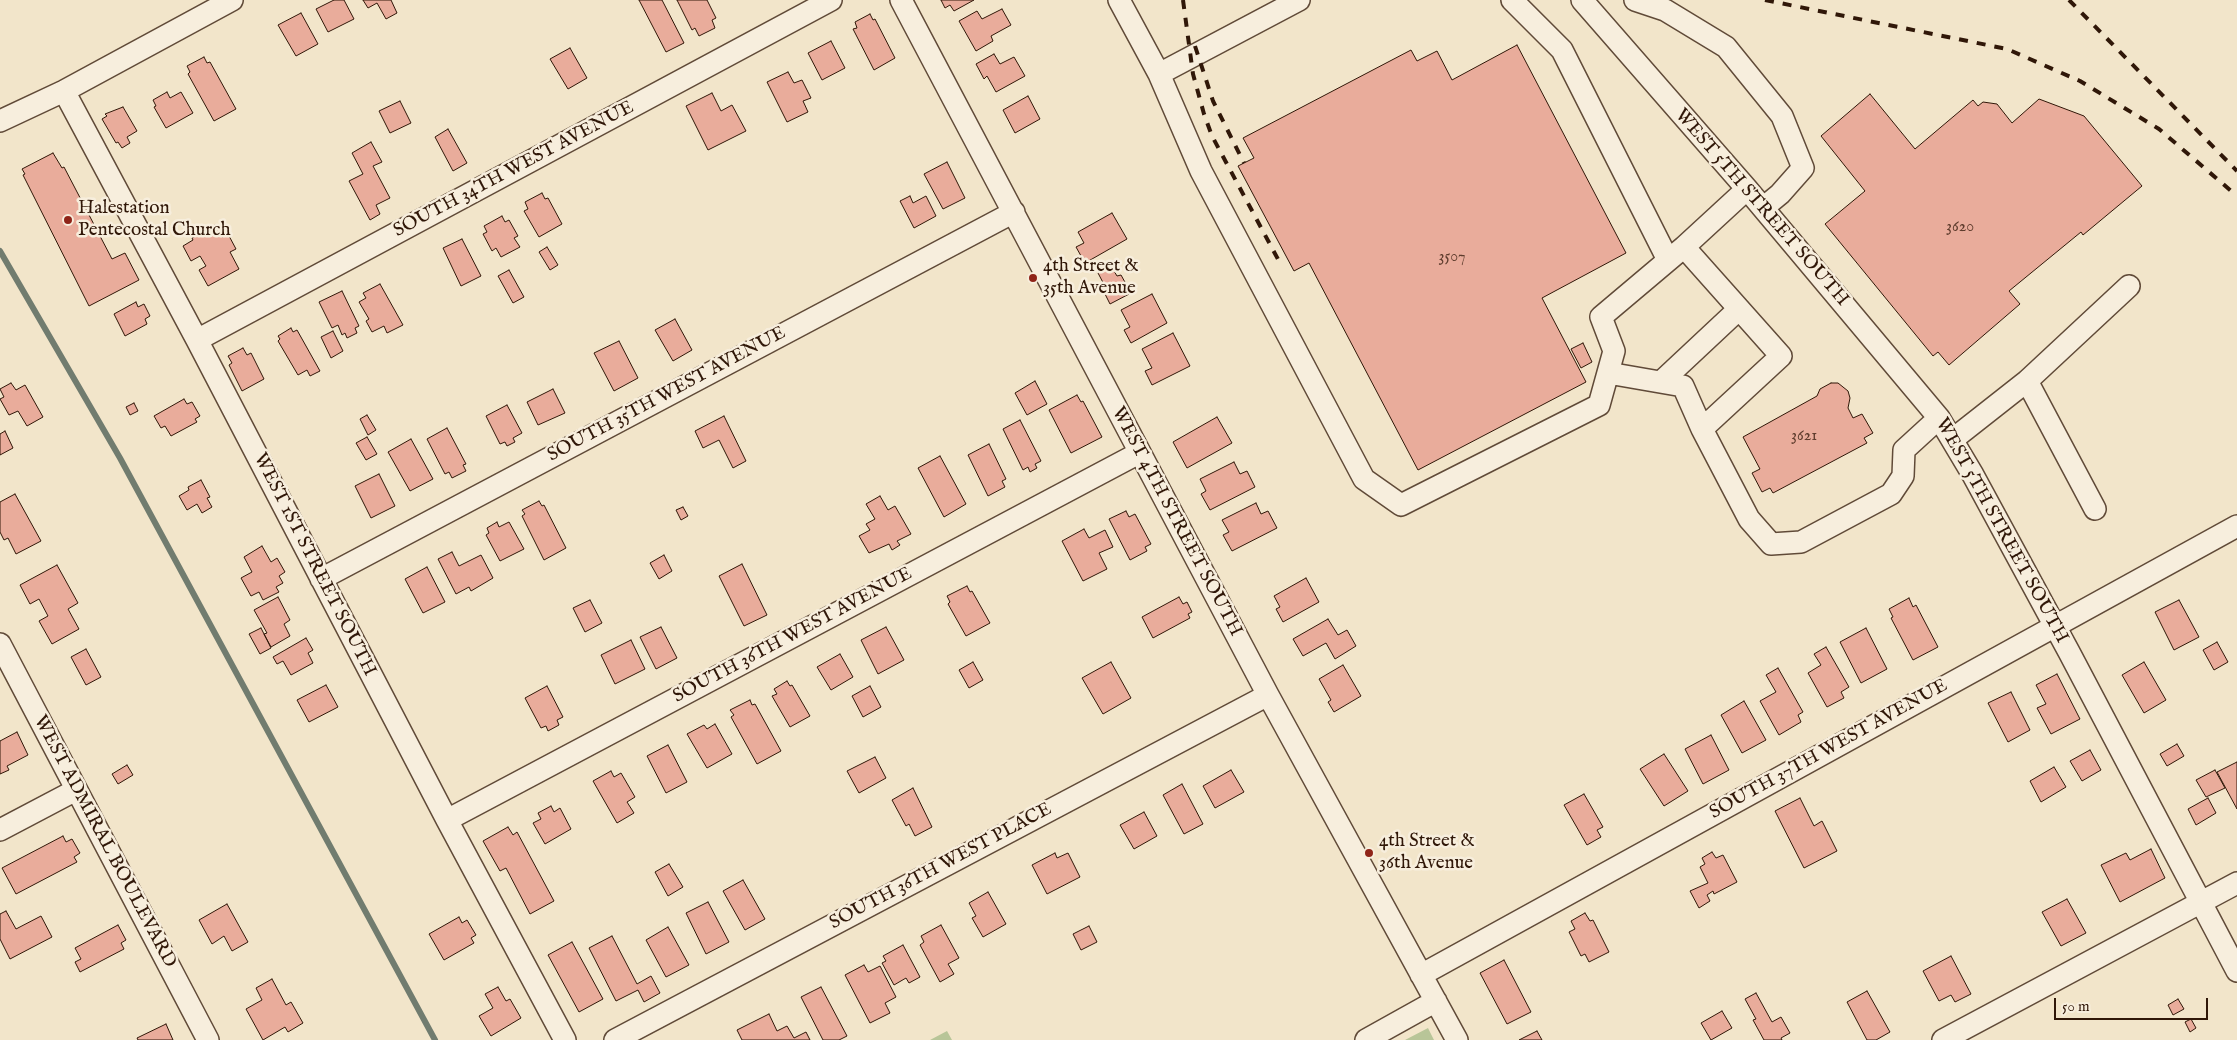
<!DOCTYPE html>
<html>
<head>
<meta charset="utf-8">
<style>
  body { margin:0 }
  #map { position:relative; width:2237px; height:1040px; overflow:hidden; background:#f2e5ca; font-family:"IM FELL English",serif }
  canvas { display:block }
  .scale { position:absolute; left:2054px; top:998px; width:154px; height:22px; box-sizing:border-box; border:2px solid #301708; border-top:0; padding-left:6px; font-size:15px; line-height:18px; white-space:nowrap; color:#301708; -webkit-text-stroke:4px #f7eedd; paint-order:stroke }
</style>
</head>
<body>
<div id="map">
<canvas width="2237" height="1040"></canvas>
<div class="scale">50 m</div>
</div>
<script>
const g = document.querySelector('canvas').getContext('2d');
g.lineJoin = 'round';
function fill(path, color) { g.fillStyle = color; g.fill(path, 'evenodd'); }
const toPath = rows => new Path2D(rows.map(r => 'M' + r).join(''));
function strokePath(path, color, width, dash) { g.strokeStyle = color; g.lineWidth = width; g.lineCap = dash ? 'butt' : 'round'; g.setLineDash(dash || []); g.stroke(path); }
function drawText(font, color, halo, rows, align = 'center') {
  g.font = font + ' "IM FELL English",serif'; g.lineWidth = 5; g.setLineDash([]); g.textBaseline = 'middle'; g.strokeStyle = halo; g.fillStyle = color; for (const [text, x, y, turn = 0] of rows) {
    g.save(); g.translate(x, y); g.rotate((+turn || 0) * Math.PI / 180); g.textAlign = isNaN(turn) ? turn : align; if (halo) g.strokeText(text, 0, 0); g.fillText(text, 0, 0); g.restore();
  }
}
const green = toPath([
  [1428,1028,1434,1040,1405,1040],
  [947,1031,952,1040,930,1040]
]);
const stream = toPath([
  [0,251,120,458,435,1040]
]);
const building = toPath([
  [334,0,344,0,354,19,328,32,316,9,334,0],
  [363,0,391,0,397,13,386,19,377,3,368,8,363,0],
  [639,0,662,0,684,43,666,52,639,0],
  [677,0,707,0,716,18,712,20,715,28,699,36,695,28,692,30,677,0],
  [941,0,974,0,954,11,950,5,945,8,941,0],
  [1002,9,1011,25,991,36,993,41,976,51,959,21,977,11,982,19,1002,9],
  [301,13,318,44,296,56,278,25,301,13],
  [870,14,873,20,875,19,895,58,874,70,853,29,857,28,855,22,870,14],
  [831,41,845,68,822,80,808,53,831,41],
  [1517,45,1626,253,1542,298,1586,382,1418,470,1309,263,1294,271,1238,166,1254,158,1243,138,1411,50,1417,61,1437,51,1452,80,1517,45],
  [570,48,587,78,568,89,550,59,570,48],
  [994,54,1000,64,1014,57,1025,76,996,92,987,76,984,79,976,64,994,54],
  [204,57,207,63,210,62,236,109,214,121,188,74,190,72,187,66,204,57],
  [788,72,794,83,802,80,811,98,803,101,808,112,787,122,767,82,788,72],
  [167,92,170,98,181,92,193,113,166,128,154,107,156,106,153,100,167,92],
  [712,93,721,111,732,105,746,131,708,150,686,106,712,93],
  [1870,94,1915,149,1973,100,1978,106,1983,102,1997,104,2012,123,2039,99,2084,116,2142,186,2083,235,2081,232,2009,291,2020,304,1949,365,1938,352,1933,356,1825,224,1865,191,1821,136,1870,94],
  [1028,96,1040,119,1015,133,1003,110,1028,96],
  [400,101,411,123,390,133,379,111,400,101],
  [123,107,137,131,127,137,130,143,122,148,118,142,116,143,102,119,107,116,105,114,123,107],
  [448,129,467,163,453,171,435,137,448,129],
  [371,142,382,162,373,166,390,198,376,205,380,214,370,220,349,181,363,174,352,153,371,142],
  [53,153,62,168,64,167,112,259,125,253,139,280,89,306,23,175,25,174,22,169,53,153],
  [947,162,965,198,943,209,924,174,947,162],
  [542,193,545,199,548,198,562,224,539,237,524,211,528,209,525,202,542,193],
  [910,196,913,203,926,196,936,216,914,228,900,201,910,196],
  [1112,213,1127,239,1085,263,1076,247,1084,243,1078,232,1112,213],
  [502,216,505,222,509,220,518,236,514,238,520,247,501,257,496,248,492,251,483,234,487,232,484,226,502,216],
  [215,225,222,237,228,234,236,249,230,252,239,269,208,286,199,270,206,266,200,256,191,261,183,246,193,240,192,238,215,225],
  [462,239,481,276,461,286,443,248,462,239],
  [547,247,558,265,550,270,539,252,547,247],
  [1111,266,1117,276,1121,275,1131,293,1110,304,1105,294,1108,292,1098,273,1111,266],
  [509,270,524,297,513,303,498,276,509,270],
  [380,284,403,325,387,333,384,326,372,332,366,321,369,319,359,302,366,298,363,293,380,284],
  [342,291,359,326,355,328,357,333,347,338,345,333,342,335,338,325,332,328,319,302,342,291],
  [1152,294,1167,323,1131,343,1124,330,1130,327,1121,310,1152,294],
  [136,302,138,307,144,304,150,316,145,319,147,324,125,336,114,314,136,302],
  [675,319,692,350,673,361,655,330,675,319],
  [291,328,293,332,297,330,320,371,310,376,307,370,298,375,278,341,280,339,278,336,291,328],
  [333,331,343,351,331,358,321,337,333,331],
  [1173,333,1190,366,1152,385,1145,371,1152,368,1142,349,1173,333],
  [619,341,638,378,614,391,594,353,619,341],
  [1583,343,1592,362,1581,368,1571,349,1583,343],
  [243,348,247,355,251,353,264,379,242,391,229,365,232,363,228,356,243,348],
  [1035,381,1047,404,1027,415,1015,393,1035,381],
  [11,383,16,390,25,385,43,417,27,426,18,411,9,415,0,399,4,397,0,389,11,383],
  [1831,383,1838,383,1848,391,1850,398,1848,408,1853,418,1862,414,1873,433,1864,438,1867,443,1773,493,1770,488,1762,492,1752,473,1760,469,1743,437,1817,396,1820,389,1831,383],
  [553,389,565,413,538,425,527,402,553,389],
  [1077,395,1081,402,1083,401,1102,437,1071,453,1049,410,1077,395],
  [184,399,187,404,192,402,200,416,195,419,197,422,171,436,165,426,161,428,154,416,184,399],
  [134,403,138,411,130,415,126,407,134,403],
  [507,405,522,433,513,438,515,442,507,446,505,442,500,444,486,416,507,405],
  [367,415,376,430,368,435,360,419,367,415],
  [724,416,746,461,733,468,719,440,703,448,695,431,724,416],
  [1217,417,1232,443,1187,468,1173,442,1217,417],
  [1020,420,1041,461,1035,464,1037,468,1030,472,1028,467,1023,470,1003,429,1020,420],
  [447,428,466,464,463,465,466,471,452,478,449,472,445,474,427,439,447,428],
  [5,431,13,448,0,455,0,434,5,431],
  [367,437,377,454,366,460,356,443,367,437],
  [411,439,433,479,410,491,388,452,411,439],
  [989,444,1006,479,1002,481,1005,487,988,496,968,455,989,444],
  [940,456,966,504,944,517,918,468,940,456],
  [1234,462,1240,474,1247,471,1255,487,1210,510,1201,494,1206,491,1200,479,1234,462],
  [379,474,395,506,371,518,355,486,379,474],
  [201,480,210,497,207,498,212,507,202,513,197,504,187,510,179,496,189,490,188,487,201,480],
  [15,494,41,541,16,554,8,538,4,540,0,532,0,502,15,494],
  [880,496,888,510,895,506,911,534,897,541,900,545,892,550,889,544,869,553,859,536,870,530,866,524,875,519,866,504,880,496],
  [539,501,542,506,544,505,566,548,544,560,522,516,525,514,522,510,539,501],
  [1256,503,1261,514,1268,511,1277,528,1232,551,1223,535,1229,532,1222,520,1256,503],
  [683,507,688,516,681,520,676,510,683,507],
  [1126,511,1129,517,1135,514,1151,544,1145,547,1147,551,1130,560,1109,519,1126,511],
  [497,522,499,527,509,522,524,549,500,561,486,535,489,533,487,528,497,522],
  [1084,529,1089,538,1105,530,1113,547,1099,553,1107,569,1083,581,1062,541,1084,529],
  [262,546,271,562,277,558,285,572,279,576,283,583,276,587,279,592,263,600,259,592,251,596,241,578,252,572,244,557,262,546],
  [452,552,459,566,481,555,493,578,471,591,469,587,456,594,438,559,452,552],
  [664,555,672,571,659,579,650,563,664,555],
  [742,564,767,615,744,626,719,576,742,564],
  [57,565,78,603,68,609,79,629,52,644,39,621,48,616,39,599,30,604,20,585,57,565],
  [427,567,445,602,423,613,405,579,427,567],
  [1306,578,1319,602,1283,622,1276,609,1280,607,1274,596,1306,578],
  [967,586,970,592,972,591,990,623,966,636,948,604,950,602,947,596,967,586],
  [278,597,290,620,284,624,290,636,271,647,264,634,267,633,254,610,278,597],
  [1179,597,1183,604,1187,602,1192,612,1188,614,1190,618,1153,638,1142,617,1179,597],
  [1909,598,1913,607,1916,605,1938,647,1913,660,1891,618,1893,617,1889,609,1909,598],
  [590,600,602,623,585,632,573,608,590,600],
  [2179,600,2199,637,2174,650,2155,612,2179,600],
  [1328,619,1338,635,1347,630,1356,646,1335,659,1326,643,1303,656,1293,639,1328,619],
  [661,627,677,658,656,669,640,637,661,627],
  [886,627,904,660,878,674,861,640,886,627],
  [261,628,271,648,260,654,249,634,261,628],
  [1866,628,1887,669,1861,683,1840,642,1866,628],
  [306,638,313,650,308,653,313,663,291,675,283,661,277,664,273,657,306,638],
  [631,640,645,669,615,684,601,655,631,640],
  [2217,642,2228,662,2214,670,2203,650,2217,642],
  [1826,647,1849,687,1841,692,1844,698,1827,707,1808,673,1821,665,1814,654,1826,647],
  [86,649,101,677,86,685,71,657,86,649],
  [840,654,853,677,831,690,817,667,840,654],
  [973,662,983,680,969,688,959,670,973,662],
  [1111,662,1131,698,1103,714,1082,678,1111,662],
  [2144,662,2166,700,2144,713,2122,675,2144,662],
  [1343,665,1361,696,1334,712,1328,702,1331,700,1319,679,1343,665],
  [1778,668,1803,712,1798,715,1801,722,1779,735,1760,701,1776,692,1766,675,1778,668],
  [2057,674,2080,719,2051,734,2037,708,2046,704,2036,685,2057,674],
  [787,681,790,686,792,685,810,716,790,727,772,696,777,694,774,689,787,681],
  [326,685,338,707,309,722,297,700,326,685],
  [547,686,563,717,557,720,559,725,548,731,546,726,541,728,525,698,547,686],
  [870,686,881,707,863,717,852,696,870,686],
  [2011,692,2030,730,2008,742,1988,703,2011,692],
  [750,700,752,705,755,704,781,751,757,764,731,717,734,715,730,710,750,700],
  [1744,701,1766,740,1742,753,1721,715,1744,701],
  [715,724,732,754,707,768,687,734,704,725,707,729,715,724],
  [17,732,28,755,7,766,9,770,0,774,0,741,17,732],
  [1711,735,1729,770,1703,784,1685,749,1711,735],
  [2177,744,2184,756,2167,766,2160,754,2177,744],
  [668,745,687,782,666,793,647,756,668,745],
  [2090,750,2101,770,2082,781,2070,761,2090,750],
  [1664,754,1688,791,1664,806,1640,769,1664,754],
  [875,757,886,778,859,793,847,771,875,757],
  [2237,762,2237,809,2217,772,2237,762],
  [127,765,133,775,118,784,112,774,127,765],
  [2054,767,2066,787,2041,802,2030,781,2054,767],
  [1231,770,1244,792,1215,808,1203,786,1231,770],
  [2215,770,2225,788,2206,797,2196,780,2215,770],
  [611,771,614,777,621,773,635,797,627,802,634,813,617,823,593,781,611,771],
  [1182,784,1203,824,1184,834,1163,795,1182,784],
  [913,788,932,827,915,836,909,824,906,826,892,800,913,788],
  [1584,794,1603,827,1597,830,1601,837,1587,845,1564,805,1584,794],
  [1800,798,1814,826,1822,821,1837,851,1804,868,1775,811,1800,798],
  [2208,798,2216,813,2196,825,2188,809,2208,798],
  [551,806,554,812,560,808,571,829,545,844,533,823,541,819,538,813,551,806],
  [1144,812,1157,836,1134,849,1120,825,1144,812],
  [508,827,513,835,517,832,554,901,530,914,506,868,500,871,483,841,508,827],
  [63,836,66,842,72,839,80,853,74,857,77,862,16,894,2,868,63,836],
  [2151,849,2165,878,2120,902,2101,865,2126,853,2130,860,2151,849],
  [1712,852,1716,858,1723,855,1737,882,1714,894,1713,891,1707,895,1710,901,1699,908,1690,891,1708,883,1700,867,1705,864,1702,858,1712,852],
  [1055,853,1057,858,1068,853,1080,877,1047,894,1032,865,1055,853],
  [669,864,683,887,668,896,655,872,669,864],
  [743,880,765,919,745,930,723,891,743,880],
  [988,892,1006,924,983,937,972,918,976,916,969,903,988,892],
  [2067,899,2086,933,2061,946,2042,912,2067,899],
  [708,902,729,942,706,954,686,913,708,902],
  [227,904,248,942,232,951,224,936,212,944,199,920,227,904],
  [6,911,16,929,41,916,52,937,10,959,0,939,0,914,6,911],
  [1585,913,1590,921,1593,920,1609,952,1589,962,1585,954,1581,956,1569,932,1575,929,1571,921,1585,913],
  [459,917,462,923,467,920,476,935,471,938,474,943,444,960,429,934,459,917],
  [118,925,126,940,121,943,124,949,80,972,75,962,81,959,75,948,118,925],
  [941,925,959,958,948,964,954,974,940,982,920,945,924,942,921,936,941,925],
  [1089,926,1097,942,1081,950,1073,934,1089,926],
  [668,927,689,965,666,977,646,940,668,927],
  [612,936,637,984,651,976,660,993,644,1002,638,990,616,1001,589,948,612,936],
  [572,942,603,999,579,1012,548,955,572,942],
  [903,945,920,977,909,983,906,978,894,985,882,963,886,961,883,956,903,945],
  [1951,956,1971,994,1955,1002,1951,995,1939,1001,1923,971,1951,956],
  [1504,960,1531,1012,1507,1024,1480,973,1504,960],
  [864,965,868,972,880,966,896,997,885,1003,890,1013,870,1023,845,975,864,965],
  [272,979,286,1005,291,1002,303,1023,288,1032,285,1027,263,1040,246,1009,262,1000,256,988,272,979],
  [498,987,506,1001,510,999,521,1018,491,1036,479,1016,493,1008,485,994,498,987],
  [821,987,847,1036,839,1040,823,1040,801,997,821,987],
  [1867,991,1890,1032,1876,1040,1867,1040,1847,1002,1867,991],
  [1756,993,1772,1022,1781,1017,1790,1033,1781,1038,1782,1040,1764,1040,1753,1020,1756,1019,1745,999,1756,993],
  [2178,999,2184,1009,2173,1015,2168,1005,2178,999],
  [1722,1011,1732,1028,1711,1040,1701,1023,1722,1011],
  [769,1014,777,1031,787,1026,794,1038,806,1032,810,1040,742,1040,737,1030,769,1014],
  [2191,1019,2196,1028,2190,1032,2185,1022,2191,1019],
  [166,1024,173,1040,138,1040,137,1038,166,1024],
  [1537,1031,1542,1040,1519,1040,1537,1031]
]);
const minor = toPath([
  [901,0,1268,695,1457,1040],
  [1119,0,1159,74,1201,171,1364,479,1401,505,1599,405,1614,351,1601,317,1684,247,1747,189],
  [1512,0,1562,50,1668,260],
  [1582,0,1747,189,1939,418,1973,475,2069,652,2237,971],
  [1635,0,1665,10,1726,47,1782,116,1803,168,1780,194,1763,208],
  [1159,74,1299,0],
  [64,91,197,340,447,820,565,1040],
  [0,121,64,91,232,0],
  [1684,247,1781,356,1702,429],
  [197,340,831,0],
  [1608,373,1683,386,1702,429,1749,519,1771,544,1801,542,1891,494,1903,476,1904,450,1939,418],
  [2027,381,2095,509],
  [1661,382,1739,309],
  [1952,440,2027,381,2129,286],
  [321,579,1014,212],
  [0,644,208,1040],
  [447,820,1139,453],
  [0,830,76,790],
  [1421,975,2237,526],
  [615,1040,1268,695],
  [1366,1040,1436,1001],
  [1943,1040,2237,883]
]);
const rail = toPath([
  [1183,0,1193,74,1204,114,1212,136,1280,263],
  [1765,0,2007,49,2080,81,2159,129,2237,196],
  [2069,0,2237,171],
  [1195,46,1213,101,1244,163]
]);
const markers = [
  [68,220,5,"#8f2418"],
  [1033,278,5,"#8f2418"],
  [1369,853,5,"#8f2418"]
];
const numberNames = [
  ["3620",1960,228],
  ["3507",1452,258],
  ["3621",1804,437]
];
const streetNames = [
  ["SOUTH 34TH WEST AVENUE",514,170,-28],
  ["WEST 5TH STREET SOUTH",1761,208,49],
  ["SOUTH 35TH WEST AVENUE",667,395,-28],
  ["WEST 4TH STREET SOUTH",1176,522,62],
  ["WEST 5TH STREET SOUTH",2001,531,61],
  ["WEST 1ST STREET SOUTH",314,565,63],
  ["SOUTH 36TH WEST AVENUE",793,636,-28],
  ["SOUTH 37TH WEST AVENUE",1829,750,-29],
  ["WEST ADMIRAL BOULEVARD",104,842,62],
  ["SOUTH 36TH WEST PLACE",941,867,-28]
];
const poiNames = [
  ["Halestation",78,209],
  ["Pentecostal Church",78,231],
  ["4th Street &",1043,267],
  ["35th Avenue",1043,289],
  ["4th Street &",1379,842],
  ["36th Avenue",1379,864]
];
fill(green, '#b8c598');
strokePath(stream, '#717c6f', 6);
fill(building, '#e9ac9b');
strokePath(building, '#301708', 1);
strokePath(minor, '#604a38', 24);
strokePath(minor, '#f7eedd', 21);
strokePath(rail, '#301708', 4, [9, 9]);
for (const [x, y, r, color] of markers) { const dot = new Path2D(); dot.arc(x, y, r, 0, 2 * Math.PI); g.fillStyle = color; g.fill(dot); strokePath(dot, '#f7eedd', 2); }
drawText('16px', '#5e3c2d', null, numberNames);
drawText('19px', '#301708', '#f7eedd', streetNames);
drawText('19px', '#301708', '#f7eedd', poiNames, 'left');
</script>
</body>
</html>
